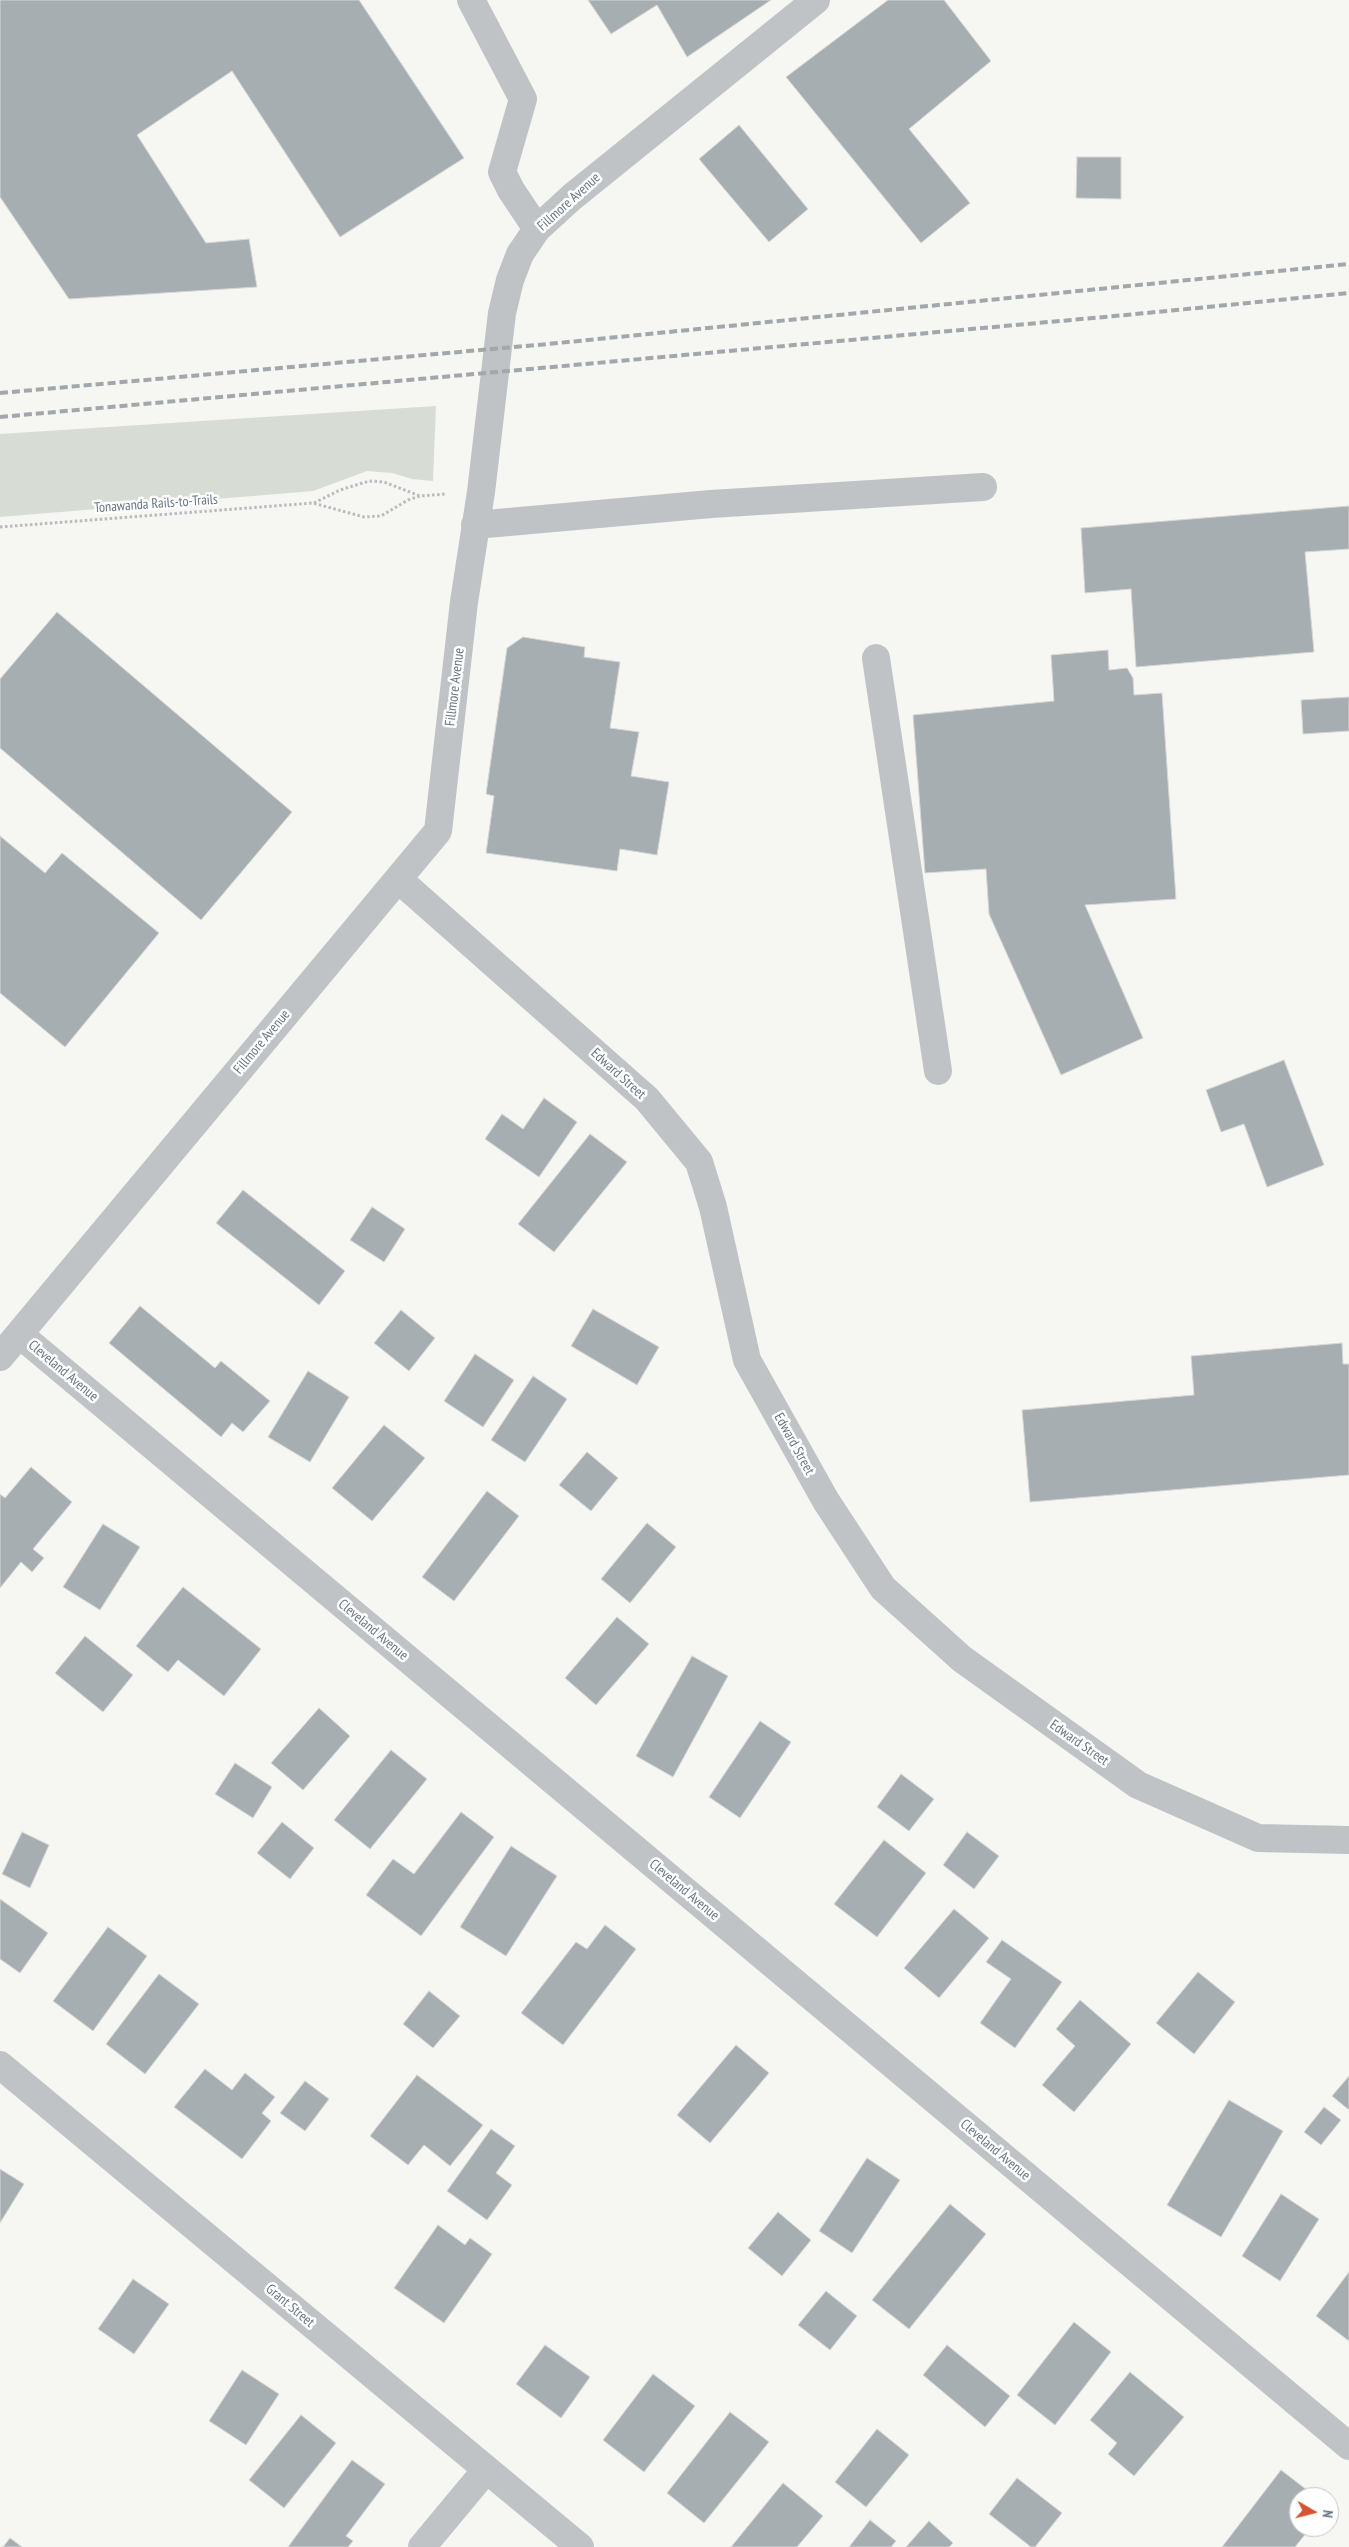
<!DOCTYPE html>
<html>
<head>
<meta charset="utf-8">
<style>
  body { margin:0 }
  #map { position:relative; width:1349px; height:2547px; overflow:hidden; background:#f6f6f2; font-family:"PT Sans Narrow",sans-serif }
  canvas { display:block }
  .north { position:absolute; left:1289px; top:2487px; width:50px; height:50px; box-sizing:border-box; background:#fff; border:1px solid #c2c8cd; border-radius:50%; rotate:98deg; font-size:14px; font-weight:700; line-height:20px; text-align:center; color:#677681 }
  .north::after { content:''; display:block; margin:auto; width:18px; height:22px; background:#d75331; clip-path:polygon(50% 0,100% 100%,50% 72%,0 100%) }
</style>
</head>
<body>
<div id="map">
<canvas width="1349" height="2547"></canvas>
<div class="north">N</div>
</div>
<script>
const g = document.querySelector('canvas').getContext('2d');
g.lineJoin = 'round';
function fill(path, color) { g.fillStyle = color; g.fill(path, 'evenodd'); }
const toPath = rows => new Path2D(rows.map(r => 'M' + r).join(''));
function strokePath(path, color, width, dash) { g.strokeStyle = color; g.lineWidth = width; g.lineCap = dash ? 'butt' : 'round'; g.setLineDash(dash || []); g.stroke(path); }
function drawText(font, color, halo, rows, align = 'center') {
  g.font = font + ' "PT Sans Narrow",sans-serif'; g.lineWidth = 5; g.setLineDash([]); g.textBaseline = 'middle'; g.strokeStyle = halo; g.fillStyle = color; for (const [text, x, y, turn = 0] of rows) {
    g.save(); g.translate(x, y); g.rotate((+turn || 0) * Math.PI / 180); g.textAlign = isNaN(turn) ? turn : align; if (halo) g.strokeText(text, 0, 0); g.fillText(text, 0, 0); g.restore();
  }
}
const green = toPath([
  [436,406,433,481,412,479,392,473,367,471,313,491,0,517,0,434]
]);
const building = toPath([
  [0,0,359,0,464,158,340,237,232,71,137,135,206,243,249,239,257,287,69,299,0,197,0,0],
  [588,0,771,0,687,57,657,5,611,34,588,0],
  [888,0,944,0,991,61,909,129,970,203,921,243,786,77,888,0],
  [739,125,808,209,769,242,699,159,739,125],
  [1077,157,1121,157,1121,199,1076,198,1077,157],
  [1349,506,1349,549,1305,552,1314,652,1136,667,1131,589,1085,593,1081,528,1349,506],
  [57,612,292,812,201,920,0,748,0,679,57,612],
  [523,637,585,647,584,657,620,662,610,728,639,732,631,776,669,782,657,855,620,849,617,871,486,853,494,796,486,794,507,648,523,637],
  [1108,650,1109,670,1127,668,1133,678,1134,695,1162,693,1176,899,1085,905,1143,1038,1061,1075,989,914,986,869,925,873,913,715,1054,701,1051,655,1108,650],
  [1349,697,1349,731,1303,734,1301,700,1349,697],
  [0,836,45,873,62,853,159,933,65,1047,0,993,0,836],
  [1284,1060,1324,1165,1267,1187,1244,1124,1221,1132,1206,1090,1284,1060],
  [544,1098,577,1122,539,1177,485,1139,502,1114,523,1129,544,1098],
  [590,1134,627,1162,554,1252,518,1224,590,1134],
  [243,1190,345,1271,319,1305,216,1223,243,1190],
  [372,1207,405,1229,384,1262,350,1240,372,1207],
  [140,1306,215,1368,221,1361,270,1401,243,1432,232,1423,221,1437,109,1343,140,1306],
  [593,1309,659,1347,637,1385,571,1346,593,1309],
  [401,1310,435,1338,409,1371,374,1343,401,1310],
  [1342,1343,1343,1364,1349,1364,1349,1475,1030,1502,1022,1410,1194,1395,1191,1356,1342,1343],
  [475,1354,514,1380,483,1427,444,1401,475,1354],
  [308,1371,349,1397,310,1462,268,1437,308,1371],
  [533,1376,567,1399,525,1462,491,1440,533,1376],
  [384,1425,425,1458,372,1521,332,1488,384,1425],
  [587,1452,618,1478,591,1511,559,1485,587,1452],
  [31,1467,72,1502,33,1549,44,1558,32,1572,21,1562,0,1588,0,1494,5,1498,31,1467],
  [487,1491,519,1516,454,1601,422,1577,487,1491],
  [647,1523,676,1547,630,1603,601,1579,647,1523],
  [103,1524,140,1547,100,1610,63,1587,103,1524],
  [183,1587,261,1649,224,1696,178,1660,168,1672,136,1646,183,1587],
  [617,1617,649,1644,596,1705,565,1678,617,1617],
  [85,1636,133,1675,103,1712,55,1673,85,1636],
  [692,1656,728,1676,673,1777,636,1756,692,1656],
  [319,1708,350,1736,303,1790,271,1763,319,1708],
  [760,1721,791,1742,740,1818,709,1797,760,1721],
  [391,1750,427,1779,370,1849,334,1820,391,1750],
  [235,1763,272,1787,253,1818,215,1794,235,1763],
  [901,1774,934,1799,909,1831,877,1807,901,1774],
  [461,1812,494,1837,421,1936,366,1895,393,1859,414,1874,461,1812],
  [282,1822,314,1848,290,1879,257,1853,282,1822],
  [22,1832,49,1845,30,1888,2,1874,22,1832],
  [967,1832,999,1856,974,1889,943,1865,967,1832],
  [884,1840,926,1873,877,1937,834,1904,884,1840],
  [511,1846,557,1876,506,1956,460,1927,511,1846],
  [0,1899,48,1933,20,1973,0,1959,0,1899],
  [954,1909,989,1938,939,1998,904,1968,954,1909],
  [605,1925,636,1949,563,2045,521,2013,576,1942,587,1949,605,1925],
  [108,1927,147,1956,93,2031,53,2001,108,1927],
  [1002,1940,1062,1982,1015,2048,980,2023,1011,1979,986,1962,1002,1940],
  [1198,1972,1235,2002,1194,2054,1156,2023,1198,1972],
  [159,1974,199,2004,145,2074,106,2044,159,1974],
  [429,1991,460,2016,433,2048,403,2024,429,1991],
  [1080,2000,1131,2044,1074,2112,1042,2085,1075,2046,1056,2029,1080,2000],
  [736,2045,769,2073,710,2143,677,2115,736,2045],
  [205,2069,232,2090,245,2073,275,2097,262,2113,271,2121,242,2159,174,2107,205,2069],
  [417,2075,483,2125,450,2166,424,2145,408,2165,370,2136,417,2075],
  [1349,2076,1349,2110,1332,2096,1349,2076],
  [305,2081,329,2099,305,2131,280,2113,305,2081],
  [1229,2100,1283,2131,1221,2237,1167,2205,1229,2100],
  [1324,2107,1341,2120,1321,2145,1304,2132,1324,2107],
  [491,2129,515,2146,496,2173,512,2185,487,2220,447,2191,491,2129],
  [867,2158,900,2180,852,2253,819,2231,867,2158],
  [0,2169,24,2184,0,2223,0,2169],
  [1281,2194,1319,2219,1280,2281,1242,2256,1281,2194],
  [950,2204,986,2234,909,2329,872,2300,950,2204],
  [778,2212,811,2240,782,2276,748,2248,778,2212],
  [438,2225,465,2245,470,2238,492,2254,444,2323,394,2288,438,2225],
  [1349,2272,1349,2341,1316,2316,1349,2272],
  [133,2279,169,2304,134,2354,98,2329,133,2279],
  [826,2291,857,2316,830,2350,798,2325,826,2291],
  [1074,2322,1111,2352,1055,2425,1017,2395,1074,2322],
  [545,2345,590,2377,561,2418,516,2384,545,2345],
  [947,2345,1010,2396,985,2427,923,2375,947,2345],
  [242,2370,279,2394,246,2445,209,2421,242,2370],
  [1130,2372,1184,2417,1134,2476,1108,2454,1117,2443,1090,2420,1130,2372],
  [653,2374,695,2406,644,2472,603,2440,653,2374],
  [730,2412,769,2442,704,2523,667,2493,730,2412],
  [301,2415,336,2443,284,2508,249,2480,301,2415],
  [877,2429,909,2455,866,2507,835,2482,877,2429],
  [352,2460,385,2484,346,2536,353,2541,348,2547,288,2547,352,2460],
  [1281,2470,1316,2497,1299,2497,1299,2527,1311,2527,1295,2547,1222,2547,1281,2470],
  [1017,2478,1062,2513,1035,2547,1031,2547,989,2514,1017,2478],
  [783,2483,823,2516,797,2547,731,2547,783,2483],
  [870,2520,896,2541,891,2547,849,2547,870,2520],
  [929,2521,953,2543,949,2547,906,2547,929,2521],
  [10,2538,22,2547,3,2547,10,2538]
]);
const path = toPath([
  [314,503,340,490,369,481,384,482,420,496],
  [0,527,313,503,364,517,381,516,408,500,420,496,446,494]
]);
const minor = toPath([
  [471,0,523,99,502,172,511,190,537,229],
  [475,525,711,504,983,487],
  [876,658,938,1071],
  [398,879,647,1099,699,1162,713,1207,747,1360,826,1501,883,1588,962,1659,1138,1785,1258,1838,1349,1840],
  [19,1334,1349,2446],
  [0,1357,438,831,464,602,481,492,502,313,510,280,520,254,537,229,572,197,816,0],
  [0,2065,580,2547],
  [422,2547,486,2470]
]);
const rail = toPath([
  [0,393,548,344,1349,264],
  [0,417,1126,315,1349,293]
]);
const streetNames = [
  ["Fillmore Avenue",569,202,-42],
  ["Tonawanda Rails-to-Trails",156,504,-4],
  ["Fillmore Avenue",455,687,-83],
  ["Fillmore Avenue",262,1042,-50],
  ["Edward Street",618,1074,42],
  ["Cleveland Avenue",63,1371,40],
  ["Edward Street",794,1444,61],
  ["Cleveland Avenue",373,1630,40],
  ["Edward Street",1079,1743,35],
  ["Cleveland Avenue",684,1890,40],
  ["Cleveland Avenue",995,2150,40],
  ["Grant Street",290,2306,40]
];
fill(green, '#d7dcd4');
fill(building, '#a6aeb2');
strokePath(building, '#d7d7d5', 1);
strokePath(path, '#b9bcbe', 3, [2.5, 2.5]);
strokePath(minor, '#bfc3c6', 28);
strokePath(rail, '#a1a7ab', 4, [8, 4]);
drawText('14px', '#677681', '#fff', streetNames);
</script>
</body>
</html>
